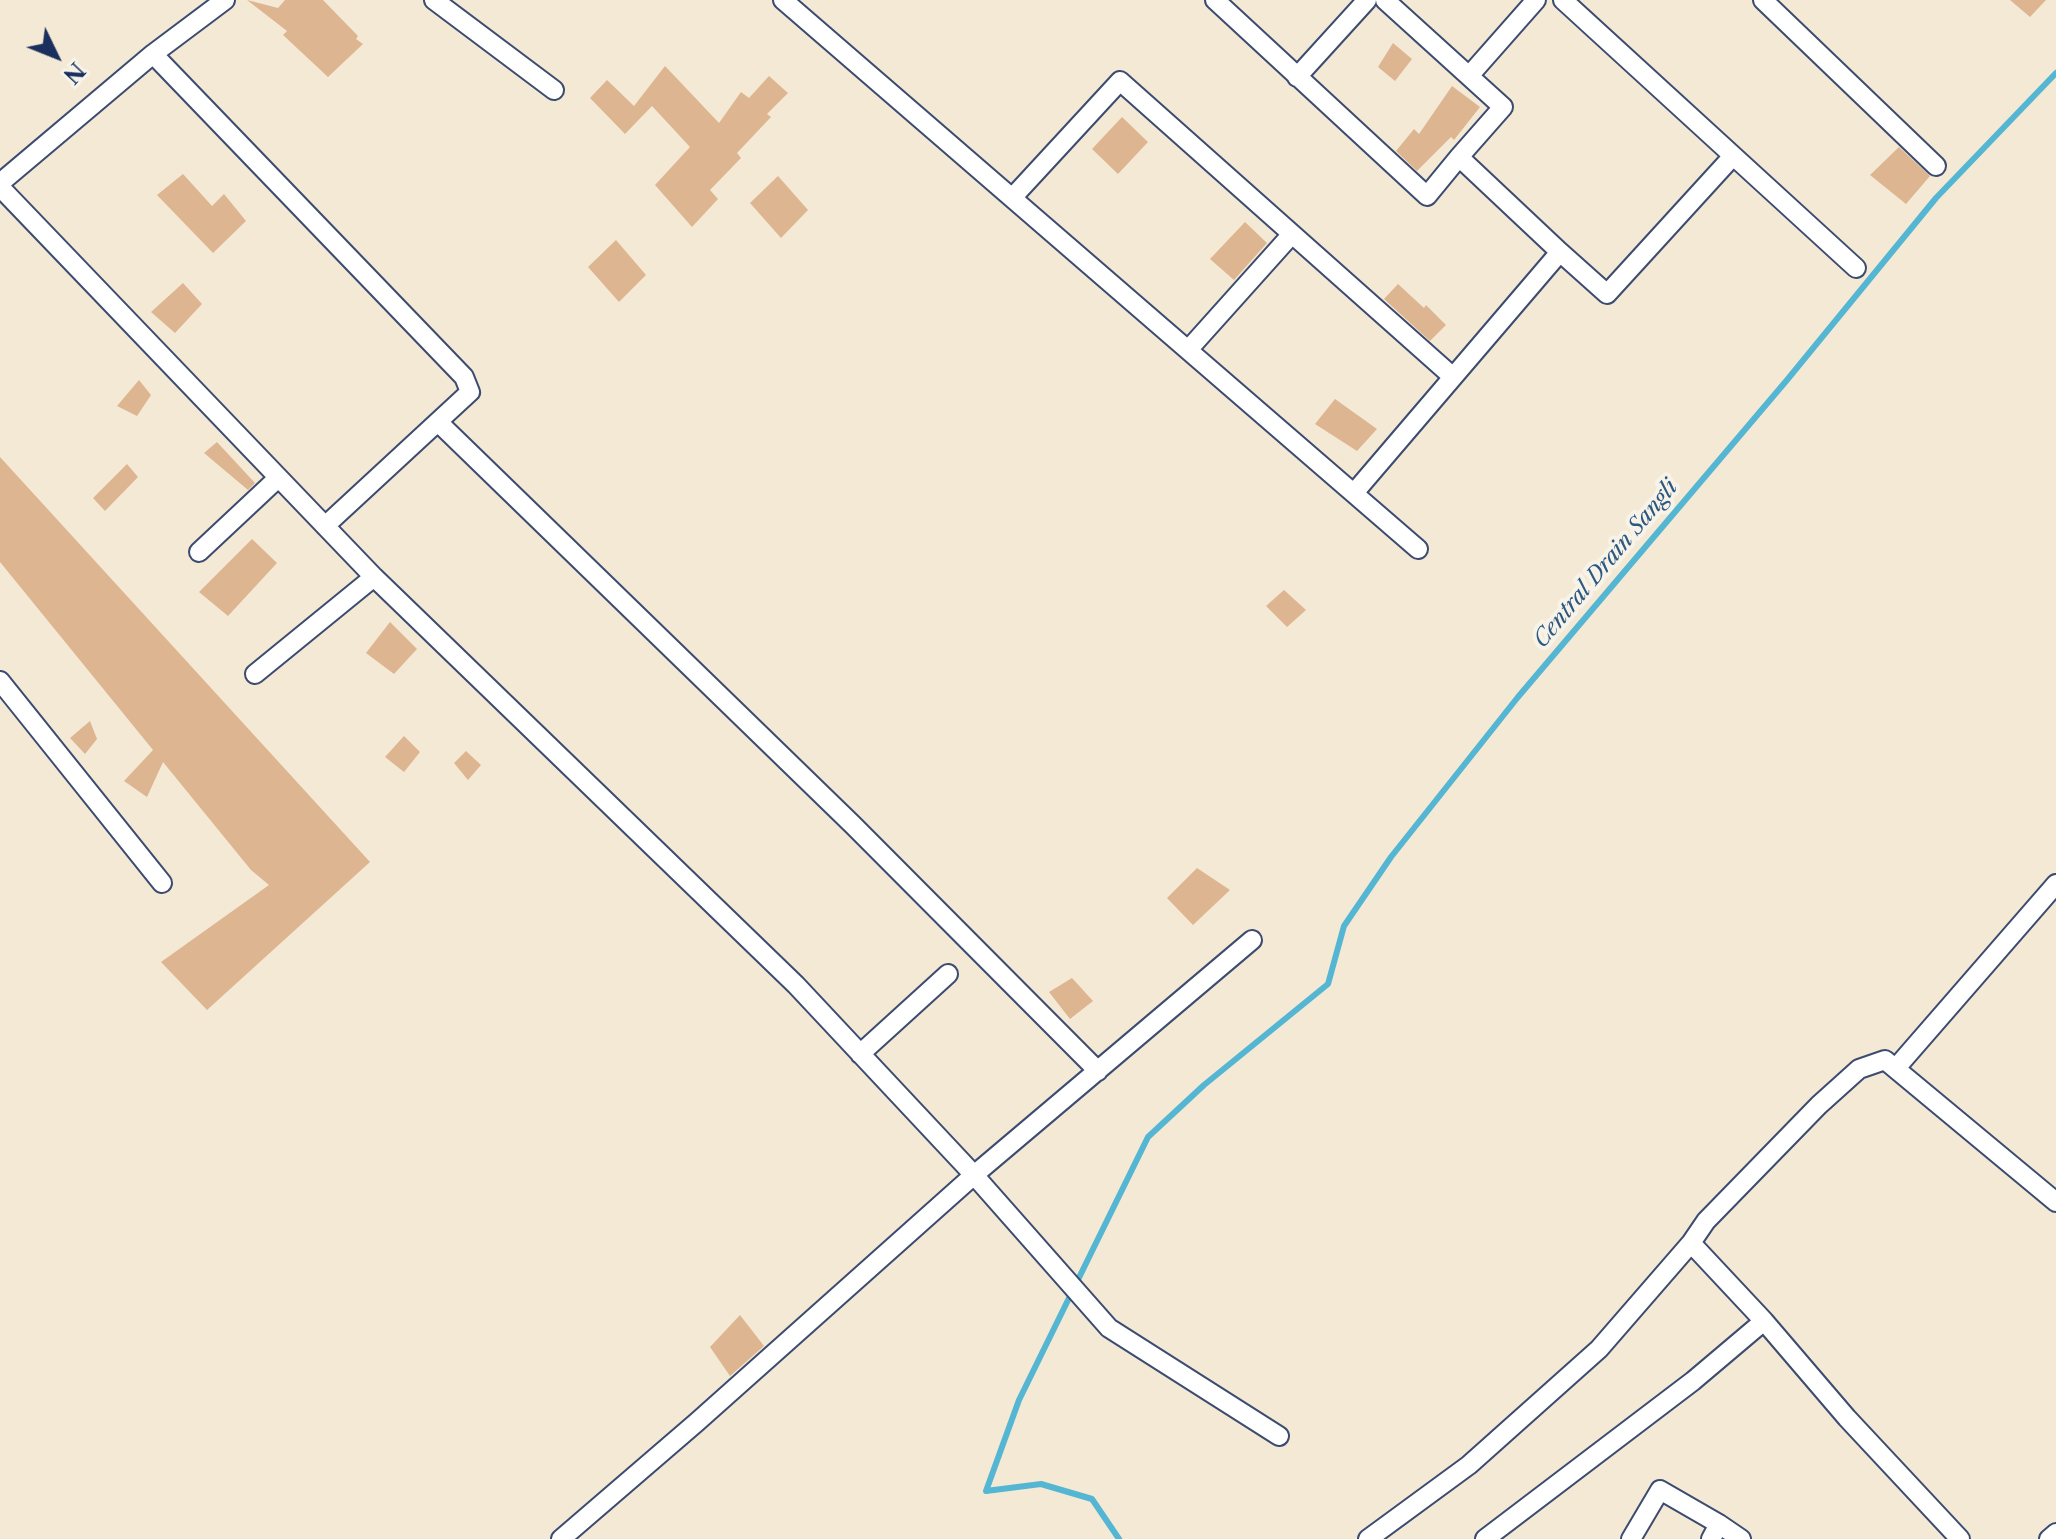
<!DOCTYPE html>
<html>
<head>
<meta charset="utf-8">
<style>
  body { margin:0 }
  #map { position:relative; width:2056px; height:1539px; overflow:hidden; background:#f4e9d4; font-family:"Libre Caslon Text",serif }
  canvas { display:block }
  .north { position:absolute; left:16px; top:16px; width:80px; height:80px; -webkit-text-stroke:6px #f7f3e8; paint-order:stroke; rotate:133deg; font-size:22px; font-weight:700; line-height:32px; text-align:center; color:#1b2f5e }
  .north::after { content:''; display:block; margin:auto; width:28px; height:36px; background:#1b2f5e; clip-path:polygon(50% 0,100% 100%,50% 72%,0 100%) }
</style>
</head>
<body>
<div id="map">
<canvas width="2056" height="1539"></canvas>
<div class="north">N</div>
</div>
<script>
const g = document.querySelector('canvas').getContext('2d');
g.lineJoin = 'round';
const toPath = rows => new Path2D(rows.map(r => 'M' + r).join(''));
function strokePath(path, color, width, dash) { g.strokeStyle = color; g.lineWidth = width; g.lineCap = dash ? 'butt' : 'round'; g.setLineDash(dash || []); g.stroke(path); }
function fill(path, color) { g.fillStyle = color; g.fill(path, 'evenodd'); }
function drawText(font, color, halo, rows, align = 'center') {
  g.font = font + ' "Libre Caslon Text",serif'; g.lineWidth = 8; g.setLineDash([]); g.textBaseline = 'middle'; g.strokeStyle = halo; g.fillStyle = color; for (const [text, x, y, turn = 0] of rows) {
    g.save(); g.translate(x, y); g.rotate((+turn || 0) * Math.PI / 180); g.textAlign = isNaN(turn) ? turn : align; if (halo) g.strokeText(text, 0, 0); g.fillText(text, 0, 0); g.restore();
  }
}
const stream = toPath([
  [1119,1539,1092,1499,1041,1484,986,1491,1019,1400,1148,1137,1204,1085,1328,984,1344,926,1391,857,1518,697,1787,380,1936,198,2056,73]
]);
const building = toPath([
  [247,0,278,8,285,0,323,0,358,36,356,39,363,44,328,77,283,35,287,31],
  [2010,0,2046,0,2030,17],
  [1393,43,1412,59,1395,81,1378,67],
  [665,66,719,123,741,92,749,98,769,76,788,93,767,114,771,117,737,153,741,158,710,190,718,199,692,227,655,185,690,147,652,106,625,134,590,98,607,80,634,106],
  [1452,86,1480,107,1454,140,1451,137,1417,171,1396,151,1414,129,1419,134],
  [1122,117,1148,142,1118,174,1092,149],
  [1899,147,1930,176,1906,204,1870,175],
  [183,174,212,206,224,194,246,221,213,253,157,195],
  [778,176,808,210,781,238,750,203],
  [1245,222,1267,243,1234,280,1210,259],
  [616,240,646,275,619,302,588,267],
  [183,283,202,304,175,333,151,312],
  [1398,284,1424,308,1426,305,1446,325,1430,341,1384,299],
  [139,380,151,395,137,416,117,406],
  [1335,399,1377,429,1357,451,1315,424],
  [217,442,255,483,248,490,204,453],
  [0,457,370,862,207,1010,161,962,269,885,251,870,163,762,147,797,124,781,153,750,0,562],
  [127,464,138,477,105,511,93,498],
  [252,539,277,563,228,616,199,592],
  [1284,590,1306,610,1287,627,1266,606],
  [390,622,417,649,394,674,366,653],
  [90,721,97,739,85,754,70,738],
  [404,736,420,752,404,772,385,757],
  [466,751,481,765,468,780,454,763],
  [1197,868,1230,890,1193,925,1167,898],
  [1072,978,1093,1001,1070,1019,1049,992],
  [740,1315,764,1346,730,1376,710,1347]
]);
const street = toPath([
  [434,0,554,90],
  [783,0,1418,549],
  [1215,0,1427,196,1459,157,1560,252],
  [1385,0,1503,107,1459,157],
  [1563,0,1856,268],
  [1763,0,1936,166],
  [153,54,225,0],
  [1469,76,1536,0],
  [1297,77,1367,0],
  [0,183,153,54,464,377,470,392,325,526],
  [0,187,374,577,796,985,974,1175,1109,1328,1279,1436],
  [1012,198,1120,81,1453,377],
  [1188,350,1292,234],
  [438,422,853,825,1098,1071],
  [1354,493,1560,252,1607,294,1733,156],
  [199,552,278,478],
  [255,674,374,577],
  [0,681,162,883],
  [860,1054,948,974],
  [1896,1068,2056,884],
  [1691,1243,1706,1221,1819,1105,1859,1069,1885,1060,2056,1202],
  [561,1539,697,1422,974,1175,1252,940],
  [1368,1539,1469,1465,1599,1349,1691,1243,1764,1321,1847,1418,1960,1539],
  [1485,1539,1693,1381,1764,1321],
  [1631,1539,1660,1490,1719,1524],
  [1711,1539,1719,1524,1741,1539],
  [2049,1539,2056,1533]
]);
const waterNames = [
  ["Central Drain Sangli",1606,564,-50]
];
strokePath(stream, '#54b6d3', 6);
fill(building, '#deb591');
strokePath(street, '#3c4b70', 22);
strokePath(street, '#fff', 18);
drawText('italic 22px', '#2c5881', '#f7f3e8', waterNames);
</script>
</body>
</html>
